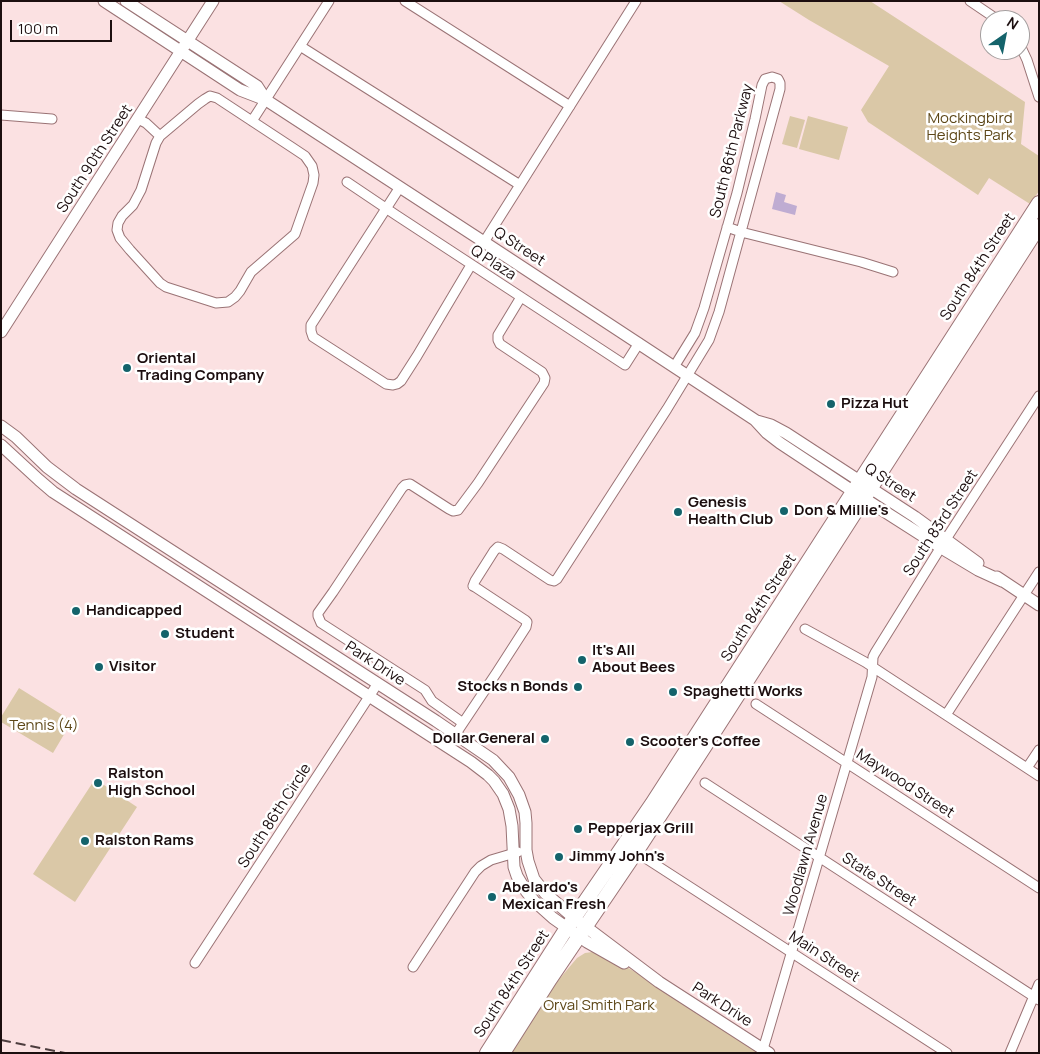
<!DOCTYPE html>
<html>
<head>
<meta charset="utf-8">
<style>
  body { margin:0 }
  #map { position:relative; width:1040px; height:1054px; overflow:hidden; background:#fbe1e2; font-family:Manrope,sans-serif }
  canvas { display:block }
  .frame { position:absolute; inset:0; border:2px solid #1c0e0f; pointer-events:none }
  .north { position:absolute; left:980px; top:10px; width:50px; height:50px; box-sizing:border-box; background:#fff; border:1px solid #a49f9f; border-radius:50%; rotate:33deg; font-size:14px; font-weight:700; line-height:20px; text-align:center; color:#1c0e0f }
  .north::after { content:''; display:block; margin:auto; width:18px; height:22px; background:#14636b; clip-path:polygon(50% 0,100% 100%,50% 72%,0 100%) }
  .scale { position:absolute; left:10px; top:20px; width:102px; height:22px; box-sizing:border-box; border:2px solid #1c0e0f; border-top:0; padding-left:6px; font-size:15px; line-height:18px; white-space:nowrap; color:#1c0e0f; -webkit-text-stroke:4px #fff; paint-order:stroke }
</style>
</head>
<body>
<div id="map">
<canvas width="1040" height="1054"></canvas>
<div class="frame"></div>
<div class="north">N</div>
<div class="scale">100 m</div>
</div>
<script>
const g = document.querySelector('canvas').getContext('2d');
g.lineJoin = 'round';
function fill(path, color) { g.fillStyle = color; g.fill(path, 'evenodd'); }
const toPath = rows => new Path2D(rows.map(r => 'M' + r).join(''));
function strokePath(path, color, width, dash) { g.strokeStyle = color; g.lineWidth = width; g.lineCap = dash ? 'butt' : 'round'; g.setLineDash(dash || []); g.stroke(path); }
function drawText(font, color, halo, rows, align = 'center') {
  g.font = font + ' Manrope,sans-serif'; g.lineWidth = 5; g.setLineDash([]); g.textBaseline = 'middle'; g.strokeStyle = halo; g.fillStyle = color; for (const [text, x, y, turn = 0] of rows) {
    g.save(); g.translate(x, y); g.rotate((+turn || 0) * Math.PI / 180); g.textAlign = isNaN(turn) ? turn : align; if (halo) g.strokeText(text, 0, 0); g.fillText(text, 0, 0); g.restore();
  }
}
const green = toPath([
  [779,1,870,1,1025,102,1021,144,1039,156,1039,191,1030,204,989,178,978,195,868,122,861,110,889,66,809,20],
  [790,116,805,120,797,148,782,144],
  [808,116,848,127,839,160,799,149],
  [19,688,72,721,53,753,1,722,1,717],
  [95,779,137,807,75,902,33,874],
  [600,951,672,994,763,1053,511,1053,556,983,577,958,585,953]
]);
const water = toPath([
  [776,192,786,195,784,202,797,206,795,215,772,209]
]);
const street = toPath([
  [405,1,570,106],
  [970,1,998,20],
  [1020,45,1027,60,1039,97],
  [300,46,520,185],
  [1,115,52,119],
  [138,119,146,123,160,136,156,143,141,190,133,205,122,216,118,223,117,230,120,238,130,250,160,283,166,287,216,303,228,302,235,297,240,291,251,272,295,234,313,183,314,175,312,166,305,156,293,148,217,98,210,96,205,99,198,104,160,136],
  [252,121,329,1],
  [347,182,396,215,625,365,639,343],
  [400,187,311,325,311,331,313,337,386,384,393,385,397,384,401,381,417,356,471,265],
  [727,227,741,232,861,262,893,272],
  [484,242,636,1],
  [805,629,865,662,1039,776],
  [756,704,1039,888],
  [946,715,1039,572],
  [463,723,432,701,425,690,321,623,318,616,318,613,333,592,402,488,405,485,410,484,449,509,453,511,458,510,478,483,544,383,545,378,542,372,500,344,498,340,498,335,521,297],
  [447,747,497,672,526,627,527,622,525,620,475,587,473,586,475,581,494,551,498,547,503,549,550,580,554,581,557,579,667,409,709,340,719,312,780,89,780,83,778,79,772,77,765,79,762,85,755,119,737,193,704,308,695,333,674,367],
  [1027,768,1039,750],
  [705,783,1039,1000],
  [636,852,947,1053],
  [195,963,378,683],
  [413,967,475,872,481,866,491,860,518,852],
  [763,1049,767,1036,872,677,873,657,875,653,946,539,1039,396],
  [1010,1053,1039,984]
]);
const secondary = toPath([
  [104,1,240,90,266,100,484,242,755,420,767,433,780,443,854,492,948,552,978,570,1002,581],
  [126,1,257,86,266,100],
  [1,332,213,1],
  [757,421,771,425,786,433,915,517,978,563],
  [1,426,16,437,47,467,76,489,436,721,493,760,509,777,519,795,525,812,526,823,526,850,528,861,534,879,545,893,574,918,659,982,769,1053],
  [1,445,39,480,53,492,471,762,488,775,494,781,503,794,509,809,512,826,514,867,517,876,526,891,534,901,553,918,587,942,624,963],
  [997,577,1039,605]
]);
const primary = toPath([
  [487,1053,563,934,652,804,1039,203],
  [503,1053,550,979,636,852,714,732,1039,226]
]);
const rail = toPath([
  [1,1040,65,1053]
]);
const markers = [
  [127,368,5,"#14636b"],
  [831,404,5,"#14636b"],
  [784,511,5,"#14636b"],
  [678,512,5,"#14636b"],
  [76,611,5,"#14636b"],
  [165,634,5,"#14636b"],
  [582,660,5,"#14636b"],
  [99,667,5,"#14636b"],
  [578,687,5,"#14636b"],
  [673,692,5,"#14636b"],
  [545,739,5,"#14636b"],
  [630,742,5,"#14636b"],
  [98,783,5,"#14636b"],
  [578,829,5,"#14636b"],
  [85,841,5,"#14636b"],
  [559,857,5,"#14636b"],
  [492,897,5,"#14636b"]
];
const parkNames = [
  ["Mockingbird",970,119],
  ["Heights Park",970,136],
  ["Tennis (4)",44,726],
  ["Orval Smith Park",599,1006]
];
const streetNames = [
  ["South 86th Parkway",732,151,-76],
  ["South 90th Street",95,159,-57],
  ["Q Street",519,247,33],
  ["Q Plaza",493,263,33],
  ["South 84th Street",978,267,-57],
  ["Q Street",890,483,33],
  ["South 83rd Street",941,523,-57],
  ["South 84th Street",759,608,-57],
  ["Park Drive",375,664,33],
  ["Maywood Street",905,784,33],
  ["South 86th Circle",275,816,-57],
  ["Woodlawn Avenue",806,855,-74],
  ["State Street",879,880,33],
  ["Main Street",824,957,33],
  ["South 84th Street",512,984,-57],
  ["Park Drive",722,1005,33]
];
const poiNames = [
  ["Oriental",137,359],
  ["Trading Company",137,376],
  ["Pizza Hut",841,404],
  ["Genesis",688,503],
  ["Health Club",688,520],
  ["Don & Millie's",794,511],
  ["Handicapped",86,611],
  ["Student",175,634],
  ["It's All",592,651],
  ["About Bees",592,668],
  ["Visitor",109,667],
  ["Stocks n Bonds",568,687,"right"],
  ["Spaghetti Works",683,692],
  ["Dollar General",535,739,"right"],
  ["Scooter's Coffee",640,742],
  ["Ralston",108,774],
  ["High School",108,791],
  ["Pepperjax Grill",588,829],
  ["Ralston Rams",95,841],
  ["Jimmy John's",569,857],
  ["Abelardo's",502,888],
  ["Mexican Fresh",502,905]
];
fill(green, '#dac8a7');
fill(water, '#bfacd2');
strokePath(street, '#9a7375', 11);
strokePath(secondary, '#9a7375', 13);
strokePath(primary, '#9a7375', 16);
strokePath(street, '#fff', 9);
strokePath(secondary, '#fff', 11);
strokePath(primary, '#fff', 14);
strokePath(rail, '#4c3c3d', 2, [10, 5]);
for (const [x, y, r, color] of markers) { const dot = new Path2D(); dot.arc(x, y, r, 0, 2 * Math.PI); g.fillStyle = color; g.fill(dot); strokePath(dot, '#fff', 2); }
drawText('15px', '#5d4718', '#fff', parkNames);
drawText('15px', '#1c0e0f', '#fff', streetNames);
drawText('bold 15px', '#1c0e0f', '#fff', poiNames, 'left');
</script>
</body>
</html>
